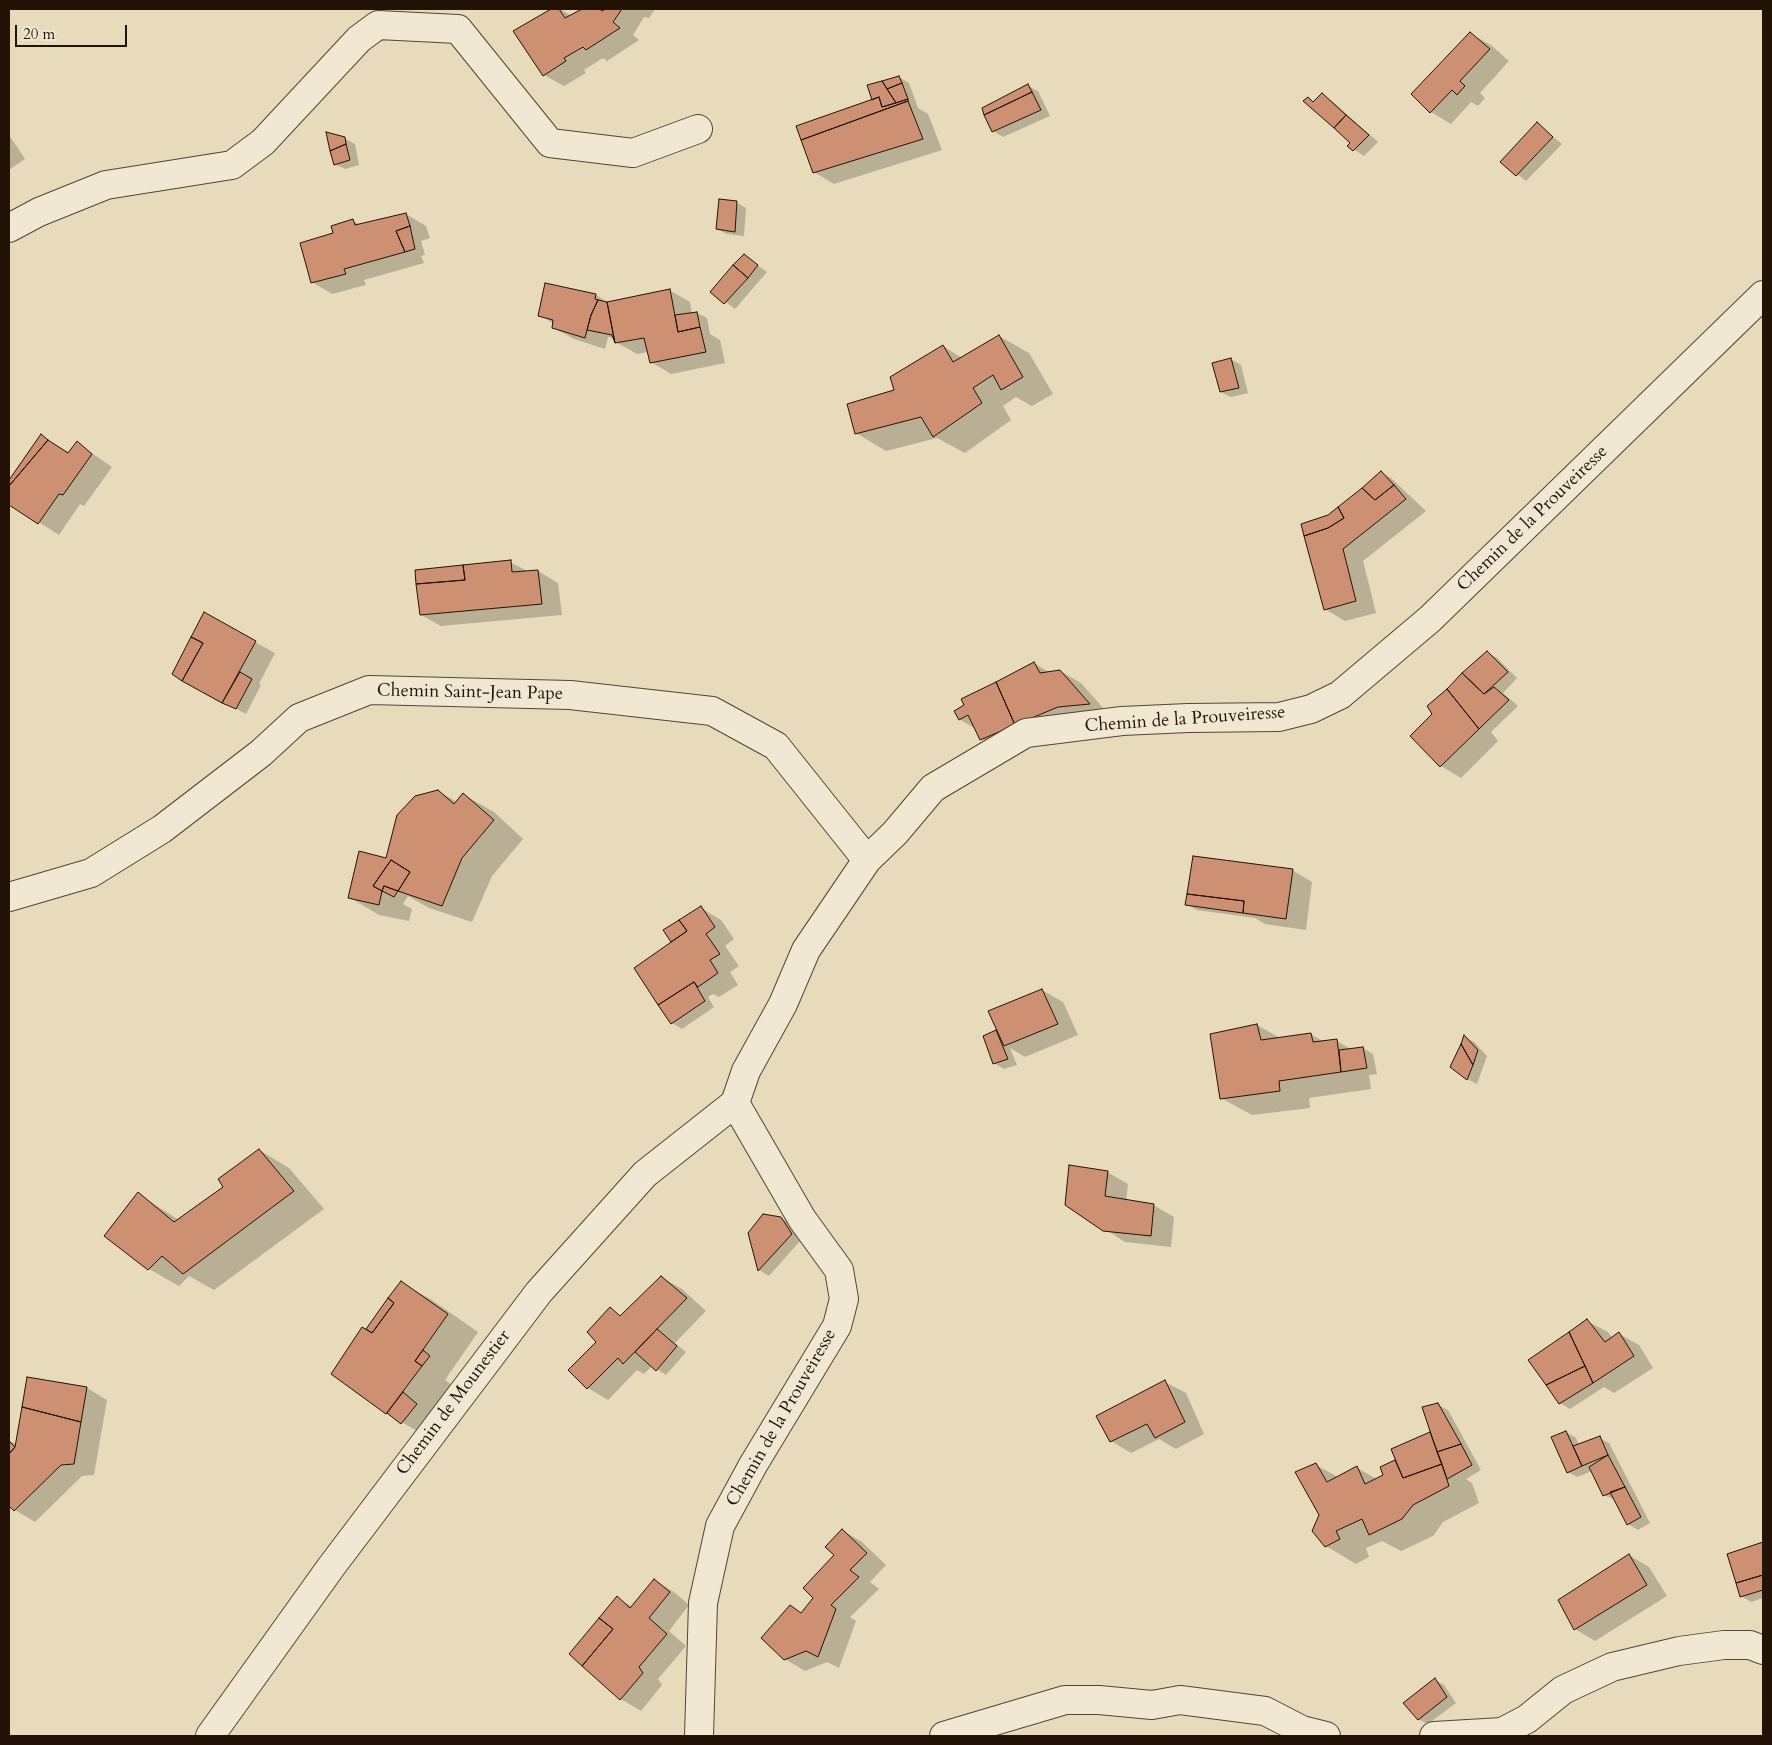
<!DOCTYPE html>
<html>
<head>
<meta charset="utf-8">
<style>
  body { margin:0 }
  #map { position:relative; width:1772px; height:1745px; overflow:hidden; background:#e8dbbb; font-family:Cardo,serif }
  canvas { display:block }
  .frame { position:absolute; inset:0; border:10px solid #231306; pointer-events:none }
  .scale { position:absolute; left:15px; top:25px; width:112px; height:22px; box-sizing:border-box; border:2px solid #231306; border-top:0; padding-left:6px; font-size:15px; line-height:18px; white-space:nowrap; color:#231306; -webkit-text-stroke:4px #f0e8d3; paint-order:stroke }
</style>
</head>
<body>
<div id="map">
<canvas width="1772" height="1745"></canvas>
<div class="frame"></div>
<div class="scale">20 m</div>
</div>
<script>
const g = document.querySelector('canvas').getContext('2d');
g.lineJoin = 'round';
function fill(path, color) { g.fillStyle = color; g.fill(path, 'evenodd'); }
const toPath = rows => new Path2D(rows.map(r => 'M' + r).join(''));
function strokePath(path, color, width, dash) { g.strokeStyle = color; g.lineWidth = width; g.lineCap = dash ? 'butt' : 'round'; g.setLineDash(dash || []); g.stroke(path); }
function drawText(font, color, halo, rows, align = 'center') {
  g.font = font + ' Cardo,serif'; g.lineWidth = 5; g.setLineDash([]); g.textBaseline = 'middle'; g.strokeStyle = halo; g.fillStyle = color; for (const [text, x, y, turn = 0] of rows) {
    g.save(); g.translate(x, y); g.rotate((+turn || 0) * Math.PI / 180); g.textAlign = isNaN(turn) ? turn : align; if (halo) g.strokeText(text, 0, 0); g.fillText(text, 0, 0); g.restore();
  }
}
const shadow = toPath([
  [553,9,560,9,572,16,585,9,598,9,604,12,606,9,655,9,649,18,644,17,633,35,639,40,607,61,603,58,584,70,586,73,564,86,544,75,515,32],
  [1471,34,1491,45,1509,61,1480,93,1485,98,1478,106,1471,102,1451,124,1431,112],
  [899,77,909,83,918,108,928,114,942,150,834,184,814,172],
  [1028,86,1038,91,1050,116,1003,137,993,131],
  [1322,95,1332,101,1378,142,1364,156,1349,146,1352,143,1308,98,1314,102],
  [1537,124,1562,144,1526,181,1502,162],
  [9,135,25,159,9,170],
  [344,138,355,144,359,165,345,169,335,164],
  [737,203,746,208,744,236,727,234,717,229],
  [406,214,426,226,430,238,421,241,425,255,421,256,424,263,364,280,366,285,332,294,312,282,334,234,353,221,361,225],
  [744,255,767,272,735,309,712,292],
  [669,290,690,302,692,314,697,313,707,318,710,334,720,340,725,363,671,374,651,362,648,352,637,354,616,342,616,339,608,337,605,349,574,339,554,328,554,324,540,315,596,295,609,303],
  [999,336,1029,353,1053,394,1032,406,1016,397,1003,406,1011,420,965,453,937,438,886,451,856,433,943,346,962,358],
  [1231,359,1241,365,1248,393,1231,397,1221,392,1214,364],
  [41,436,70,453,77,443,112,467,84,506,80,504,59,535,9,503,9,483],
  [1381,472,1391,478,1426,511,1363,561,1376,613,1345,621,1325,609,1329,516],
  [510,562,529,572,538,571,558,583,562,615,441,626,421,615],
  [255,642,275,653,259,684,261,685,246,714,202,690],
  [1487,652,1497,658,1517,678,1503,693,1518,706,1491,732,1498,741,1461,778,1441,766,1411,736,1434,714],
  [1034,663,1050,673,1060,671,1081,683,1109,715,1001,751,981,739,976,729,959,719],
  [438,791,457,802,464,795,494,812,523,839,492,876,472,922,429,908,408,896,403,904,412,909,409,921,379,915,349,897,387,860],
  [1292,870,1312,882,1306,930,1265,924,1255,918,1197,910,1187,905],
  [701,908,721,920,734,939,725,946,739,966,730,972,738,985,719,997,713,994,708,997,714,1007,682,1029,672,1023,635,968,674,942,672,941],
  [1042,990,1063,1002,1078,1035,1025,1057,1010,1048,1017,1065,1004,1069,994,1063,996,1031,999,1033],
  [1257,1025,1280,1038,1311,1034,1324,1042,1337,1041,1352,1050,1363,1048,1373,1054,1377,1074,1369,1075,1371,1089,1309,1098,1310,1108,1252,1115,1221,1098],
  [1465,1037,1474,1042,1487,1056,1477,1084,1467,1079],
  [259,1150,289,1168,324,1209,214,1290,189,1276,179,1286,149,1269,138,1194,179,1220,225,1187],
  [1107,1172,1128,1184,1126,1201,1153,1205,1174,1217,1171,1247,1125,1242,1066,1204],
  [781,1218,791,1224,801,1240,769,1276,759,1270,749,1233],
  [661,1277,682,1289,706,1311,675,1343,686,1352,666,1375,652,1366,644,1374,637,1370,608,1400,588,1388,569,1370,598,1342,610,1309,622,1316],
  [401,1283,432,1300,478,1332,445,1380,452,1385,417,1431,386,1413,366,1331],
  [1587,1321,1608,1332,1612,1338,1619,1334,1639,1345,1653,1368,1614,1393,1604,1387,1570,1409,1560,1403,1530,1360],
  [1165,1382,1186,1393,1204,1434,1176,1449,1159,1439,1131,1453,1111,1441],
  [87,1388,107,1400,94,1475,82,1476,35,1522,15,1510,9,1504,9,1440,17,1445],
  [1438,1405,1448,1410,1481,1470,1466,1479,1472,1483,1479,1503,1443,1522,1433,1536,1401,1551,1382,1541,1366,1548,1369,1557,1356,1564,1326,1546,1316,1465,1338,1477,1357,1468,1377,1479,1385,1476,1395,1461,1398,1463,1393,1449,1431,1432],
  [1566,1432,1576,1438,1579,1445,1599,1438,1609,1443,1650,1523,1638,1530,1628,1524,1615,1500,1604,1495,1592,1471,1577,1477,1568,1472],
  [842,1530,862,1542,886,1565,870,1582,879,1589,850,1617,856,1621,839,1668,827,1662,805,1671,785,1659,790,1606,803,1614,815,1598,836,1555],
  [1763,1543,1763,1598,1751,1602,1741,1596,1728,1554],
  [1629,1555,1649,1567,1667,1596,1595,1641,1575,1629],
  [654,1580,674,1592,689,1605,669,1631,686,1646,658,1679,662,1685,641,1711,621,1699,570,1654,617,1598,633,1607],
  [1435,1680,1444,1685,1456,1703,1428,1724,1418,1719]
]);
const building = toPath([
  [551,9,559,9,565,18,582,9,599,9,603,11,604,9,622,9,613,22,620,28,586,50,583,47,564,58,566,61,543,76,513,31,551,9],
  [1470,32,1490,49,1460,81,1465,86,1457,95,1452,90,1430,113,1411,94,1470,32],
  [899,76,902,83,887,89,882,81,899,76],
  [882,81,896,103,882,107,879,97,872,100,867,85,882,81],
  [902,83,908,99,896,103,887,89,902,83],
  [1028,84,1032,92,984,115,982,108,1028,84],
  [1032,92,1041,110,992,132,984,115,1032,92],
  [1322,93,1346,115,1334,128,1303,101,1308,97,1313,102,1322,93],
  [879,97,882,107,908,99,908,101,801,140,796,126,879,97],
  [908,101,923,139,813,173,801,140,908,101],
  [1346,115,1369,135,1353,151,1347,146,1350,143,1334,128,1346,115],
  [1537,122,1553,137,1516,176,1500,162,1537,122],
  [326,132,345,137,346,144,330,151,326,132],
  [346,144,350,160,334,165,330,151,346,144],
  [719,199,737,201,735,232,716,229,719,199],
  [406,213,410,226,396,231,405,252,344,269,346,274,311,283,300,243,333,233,331,226,353,219,355,225,406,213],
  [410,226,415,249,405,252,396,231,410,226],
  [744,254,758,265,748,278,733,265,744,254],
  [733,265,748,278,724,304,710,292,733,265],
  [545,283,596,294,595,299,598,300,591,315,585,338,552,328,553,320,538,316,545,283],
  [670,289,678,332,700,327,706,352,650,363,644,338,615,343,607,302,670,289],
  [598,300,607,302,615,343,612,335,587,330,591,315,598,300],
  [697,312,700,327,678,332,675,315,697,312],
  [999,335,1023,377,1001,390,993,375,973,388,982,403,933,437,921,417,855,434,847,404,894,390,890,377,943,345,953,362,999,335],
  [1231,358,1239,388,1220,392,1212,363,1231,358],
  [41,434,48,440,9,486,9,480,41,434],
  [48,440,68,453,77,441,92,454,63,495,59,494,38,524,9,505,9,486,48,440],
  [1381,471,1394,485,1375,500,1362,488,1381,471],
  [1394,485,1406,499,1343,549,1356,601,1324,610,1304,536,1328,528,1344,518,1338,507,1362,488,1375,500,1394,485],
  [1338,507,1344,518,1328,528,1304,536,1301,524,1328,515,1338,507],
  [511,560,512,572,538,570,542,604,420,615,416,584,465,580,463,565,511,560],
  [463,565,465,580,416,584,415,570,463,565],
  [204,612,256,641,222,703,182,681,203,643,191,637,204,612],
  [191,637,203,643,182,681,172,674,191,637],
  [1487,651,1508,672,1484,694,1462,673,1487,651],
  [1034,662,1040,673,1060,670,1090,704,1058,707,1015,725,996,682,1034,662],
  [240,672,252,679,236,709,222,703,240,672],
  [1462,673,1484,694,1494,687,1509,700,1479,729,1447,689,1462,673],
  [996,682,1015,725,980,740,968,715,959,720,954,711,964,705,961,699,996,682],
  [1447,689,1479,729,1440,767,1410,736,1432,714,1427,706,1447,689],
  [438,790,454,804,463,793,494,820,462,858,442,906,398,891,410,872,391,860,373,886,382,891,379,905,348,898,359,851,386,858,397,815,415,796,438,790],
  [1193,856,1293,869,1286,919,1243,913,1244,901,1187,894,1193,856],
  [391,860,410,872,398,891,384,886,382,891,373,886,391,860],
  [384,886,398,891,394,897,382,891,384,886],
  [1187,894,1244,901,1243,913,1185,905,1187,894],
  [701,906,715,927,706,934,720,954,710,960,718,973,698,987,694,982,658,1005,634,968,687,931,679,920,701,906],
  [679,920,687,931,671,942,663,930,679,920],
  [694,982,705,1001,671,1024,658,1005,694,982],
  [1042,989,1058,1024,1004,1046,988,1011,1042,989],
  [1257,1024,1261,1040,1311,1033,1313,1042,1337,1039,1341,1072,1279,1081,1280,1091,1220,1099,1210,1034,1257,1024],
  [996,1030,1008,1059,993,1064,983,1036,996,1030],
  [1464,1035,1478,1050,1473,1065,1461,1044,1464,1035],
  [1461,1044,1473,1065,1467,1080,1450,1067,1461,1044],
  [1363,1047,1367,1068,1341,1072,1339,1050,1363,1047],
  [259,1149,294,1191,183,1274,162,1256,148,1270,104,1236,138,1192,174,1222,223,1187,218,1179,259,1149],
  [1069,1165,1108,1171,1105,1196,1154,1204,1151,1236,1103,1231,1065,1205,1069,1165],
  [763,1214,781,1217,792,1234,758,1271,748,1233,763,1214],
  [661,1276,687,1298,623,1364,618,1358,587,1389,568,1370,596,1342,587,1332,610,1307,620,1316,661,1276],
  [401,1281,448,1314,415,1361,422,1366,386,1414,331,1374,362,1327,372,1333,394,1303,388,1298,401,1281],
  [388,1298,394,1303,372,1333,366,1329,388,1298],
  [1587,1319,1605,1342,1619,1332,1634,1356,1593,1383,1569,1332,1587,1319],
  [657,1329,677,1346,656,1371,635,1352,657,1329],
  [1569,1332,1585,1366,1546,1385,1528,1360,1569,1332],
  [423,1350,430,1356,422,1366,415,1361,423,1350],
  [1585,1366,1593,1383,1559,1404,1546,1385,1585,1366],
  [27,1377,87,1387,81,1422,22,1407,27,1377],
  [1165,1380,1185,1422,1155,1438,1147,1424,1110,1442,1096,1416,1165,1380],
  [403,1392,417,1404,401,1424,387,1413,403,1392],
  [1438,1403,1461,1444,1437,1452,1422,1407,1438,1403],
  [22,1407,81,1422,74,1464,61,1465,14,1511,9,1506,9,1454,15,1447,22,1407],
  [1566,1431,1582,1466,1567,1473,1551,1437,1566,1431],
  [1430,1432,1442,1464,1403,1478,1391,1449,1430,1432],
  [1600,1436,1608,1455,1582,1466,1573,1446,1600,1436],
  [9,1441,15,1447,9,1454,9,1441],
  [1461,1444,1472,1465,1447,1479,1437,1452,1461,1444],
  [1608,1455,1625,1487,1603,1496,1589,1467,1608,1455],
  [1395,1460,1403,1478,1442,1464,1449,1486,1413,1505,1402,1519,1369,1535,1362,1519,1336,1531,1340,1539,1325,1547,1312,1531,1319,1515,1295,1472,1316,1463,1327,1482,1357,1466,1365,1484,1383,1475,1380,1467,1395,1460],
  [1625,1487,1641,1517,1627,1525,1610,1492,1625,1487],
  [842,1529,867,1553,850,1570,859,1577,831,1605,836,1609,818,1657,806,1651,784,1660,761,1638,790,1605,801,1613,813,1598,803,1588,834,1555,825,1547,842,1529],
  [1763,1542,1763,1575,1736,1583,1727,1554,1763,1542],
  [1629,1554,1647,1585,1574,1630,1558,1600,1629,1554],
  [1763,1575,1763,1590,1740,1597,1736,1583,1763,1575],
  [654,1579,670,1592,649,1618,667,1634,639,1667,643,1673,620,1700,582,1666,613,1629,599,1618,617,1596,630,1608,654,1579],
  [599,1618,613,1629,582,1666,569,1654,599,1618],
  [1435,1678,1447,1697,1418,1720,1403,1703,1435,1678]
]);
const minor = toPath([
  [9,228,39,212,106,185,232,165,263,142,359,39,378,25,458,29,550,143,633,153,698,129],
  [9,897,91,873,162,829,261,753,299,718,369,690,570,695,712,711,776,746,867,860],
  [210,1736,331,1567,539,1292,645,1174,735,1103],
  [699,1736,703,1603,720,1526,753,1465,837,1326,844,1299,839,1270,802,1219,735,1103,746,1071,783,1004,806,950,867,860,895,833,933,788,1026,733,1122,721,1188,718,1279,717,1311,709,1340,695,1430,619,1763,295],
  [944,1736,1065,1700,1099,1700,1152,1705,1180,1700,1265,1711,1302,1730,1326,1736],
  [1434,1736,1502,1732,1527,1719,1563,1690,1612,1667,1679,1651,1724,1645,1750,1645,1763,1650]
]);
const streetNames = [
  ["Chemin de la Prouveiresse",1533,519,-44],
  ["Chemin Saint-Jean Pape",470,693,1],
  ["Chemin de la Prouveiresse",1185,720,-4],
  ["Chemin de Mounestier",454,1403,-53],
  ["Chemin de la Prouveiresse",782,1418,-60]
];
fill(shadow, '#0003');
fill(building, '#ce9073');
strokePath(building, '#231306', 1);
strokePath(minor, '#544533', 30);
strokePath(minor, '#f0e8d3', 28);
drawText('18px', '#231306', '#f0e8d3', streetNames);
</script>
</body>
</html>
